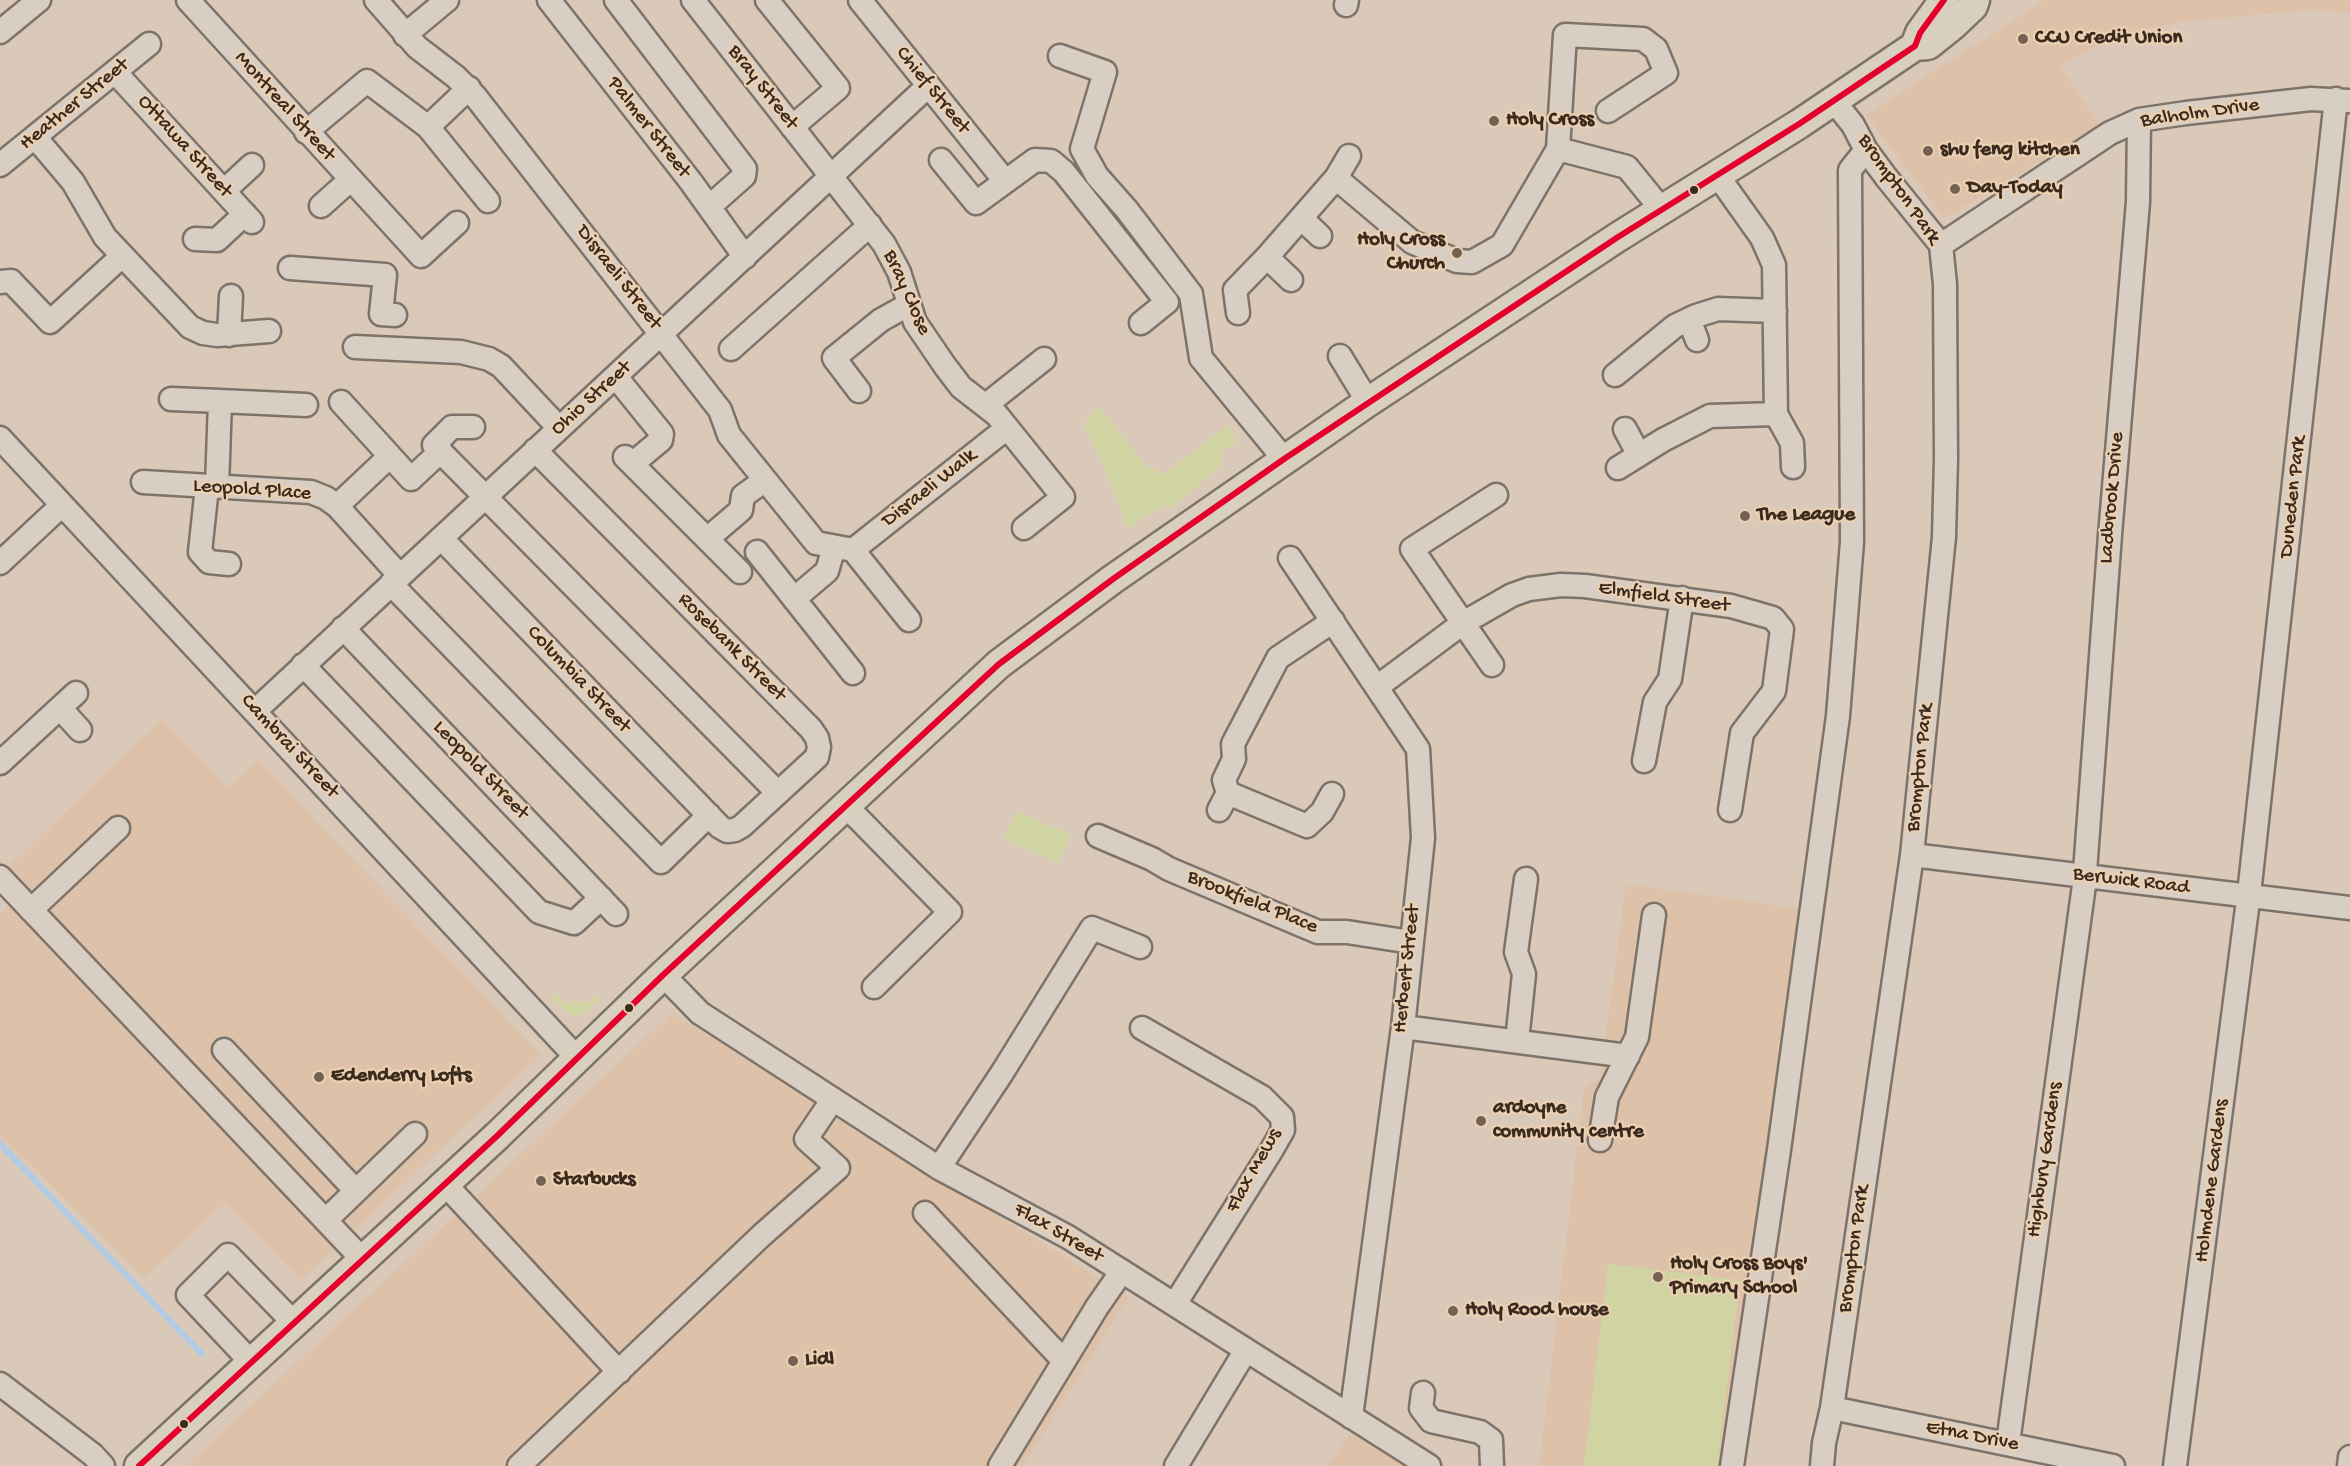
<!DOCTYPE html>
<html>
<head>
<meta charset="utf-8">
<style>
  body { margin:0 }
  canvas { display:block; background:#dac9b8 }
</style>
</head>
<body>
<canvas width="2350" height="1466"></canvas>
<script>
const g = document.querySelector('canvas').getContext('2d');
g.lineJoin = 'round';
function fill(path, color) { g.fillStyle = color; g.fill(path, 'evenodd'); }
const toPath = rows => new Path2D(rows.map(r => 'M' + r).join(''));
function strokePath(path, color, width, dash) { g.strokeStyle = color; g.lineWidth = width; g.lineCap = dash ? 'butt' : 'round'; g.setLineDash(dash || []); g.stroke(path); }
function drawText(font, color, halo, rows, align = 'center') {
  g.font = font + ' "Gochi Hand",sans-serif'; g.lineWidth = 4.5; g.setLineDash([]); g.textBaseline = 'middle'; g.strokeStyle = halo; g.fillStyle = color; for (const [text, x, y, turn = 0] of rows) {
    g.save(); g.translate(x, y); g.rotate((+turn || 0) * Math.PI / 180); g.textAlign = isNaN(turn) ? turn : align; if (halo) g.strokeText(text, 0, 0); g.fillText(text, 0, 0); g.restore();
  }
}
const built = toPath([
  [2045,0,2350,0,2350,13,2310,10,2184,22,2119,35,2060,65,2100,125,1944,219,1866,115],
  [162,719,228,788,258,760,541,1055,301,1280,225,1203,144,1278,0,1135,0,914,14,901,0,886,0,860,8,867],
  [1626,884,1805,909,1729,1466,1539,1466,1584,1088,1600,1078],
  [672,1013,1129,1297,1023,1466,186,1466],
  [1350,1433,1404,1466,1328,1466]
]);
const green = toPath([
  [1099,406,1144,464,1164,475,1228,425,1237,441,1221,452,1220,466,1175,506,1161,506,1128,529,1101,461,1084,424],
  [1017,811,1071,835,1058,863,1004,839],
  [556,993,568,1005,574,1001,583,1002,587,1005,598,994,602,996,584,1013,575,1016,567,1012,549,995],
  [1608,1264,1740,1280,1717,1466,1584,1466]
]);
const stream = toPath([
  [0,1144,202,1354]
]);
const minor = toPath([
  [188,0,421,256,457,223],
  [376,0,417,47,456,77,475,96,720,410,729,435,816,543,853,550],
  [549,0,691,182,745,257],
  [616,0,745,169,744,176,709,207],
  [693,0,884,244,899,272,915,322,945,366,961,387,997,415,1063,497,1024,528],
  [767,0,838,88,792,127],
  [860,0,1005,181],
  [1346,5,1347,0],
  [0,32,39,0],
  [405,35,447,0],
  [1060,56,1105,72,1082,149,1097,176,1127,210,1191,294,1201,358,1284,459],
  [115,72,252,222],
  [428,127,469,88],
  [306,132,367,81,428,127,488,201],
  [35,137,73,182,105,237,190,327,203,333,217,335,269,331],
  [1558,149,1565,35,1643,39,1656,49,1666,73,1608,111],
  [941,160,976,203,1035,160,1051,161,1064,172,1167,302,1141,323],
  [0,165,149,44],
  [1718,176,1762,238,1774,265,1776,414,1792,443,1793,467],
  [1336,178,1412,242,1457,261,1472,262,1502,245,1558,149,1627,167,1662,210],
  [224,191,252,165],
  [321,206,350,180],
  [1301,218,1320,236],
  [195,239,217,240,245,214],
  [1941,245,2110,133,2139,120,2186,113,2311,99,2348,101],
  [290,268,385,275,381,314,395,315],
  [1291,280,1267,257,1336,178,1349,156],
  [0,282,11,281,50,322,122,256],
  [1238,313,1235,290,1267,257],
  [1689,319,1697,340],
  [229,335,231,296],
  [355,347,461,352,489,359,501,366,559,428],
  [731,349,870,225],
  [1340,356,1368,402],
  [1615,375,1675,326,1696,316,1718,309,1775,311],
  [616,377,662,434,661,440,632,464],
  [859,391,834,358,881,320,908,305],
  [171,399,220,401],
  [341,402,411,479,441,451],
  [986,405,1044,359],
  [473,427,452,427,434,445,778,793],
  [1625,429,1639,455],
  [0,438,577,1058],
  [625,457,740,572],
  [1618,468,1663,440,1710,416,1776,414],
  [143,482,311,492,326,498,337,506,400,576],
  [207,487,200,552,209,562,229,564],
  [217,487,220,401,306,405],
  [337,506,390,456],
  [441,538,720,827,727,831,735,830,742,826,817,757,819,747,817,738,811,729,535,450],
  [707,539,741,510,743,496,765,480],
  [853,550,1007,428],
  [853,550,909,620],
  [757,552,853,673],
  [1290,558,1418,749,1423,838,1403,1027,1351,1417],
  [0,563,62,505],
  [391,584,661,862,709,815],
  [794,599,827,571,834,547],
  [343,628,616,914],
  [303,665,539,912,574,923,601,898],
  [1492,665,1412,549,1496,495],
  [1377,687,1463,623,1512,595,1529,589,1561,585,1585,586,1731,606,1773,618,1782,629,1774,691,1742,733,1730,810],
  [60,708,80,730],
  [255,711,928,86],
  [1644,761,1655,702,1670,679,1682,598],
  [0,763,76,693],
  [1228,793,1307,826,1322,812,1332,794],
  [845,805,950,912,874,987],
  [1219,810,1228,793,1224,780,1234,759,1233,744,1278,658,1333,621],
  [1098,836,1152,859,1169,869,1318,932,1347,932,1411,942],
  [1912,855,2350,908],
  [0,877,363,1260],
  [31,910,118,828],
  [663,975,700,1013,939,1168,1068,1237,1429,1466],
  [1403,1027,1628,1056],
  [1142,1028,1262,1097,1282,1117,1283,1130,1271,1151,1175,1304],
  [1517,1041,1524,974,1516,952,1526,879],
  [224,1050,356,1191],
  [1600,1140,1607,1097,1637,1037,1654,915],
  [939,1168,1002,1073,1092,928,1140,947],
  [445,1184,619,1372],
  [925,1213,1064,1361],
  [326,1220,415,1134],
  [252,1363,188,1295,228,1255,295,1324],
  [0,1384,93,1455,103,1466],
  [1423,1393,1421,1408,1431,1421,1480,1432,1491,1440,1492,1466],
  [1832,1408,2113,1466],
  [2008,1443,2084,885,2110,535,2138,202,2139,120],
  [519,1466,762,1235,838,1168,806,1139,833,1099],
  [1000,1466,1097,1307,1122,1271],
  [1176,1466,1246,1350],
  [1732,1466,1779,1150,1838,716,1852,542,1850,170,1866,150],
  [1822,1466,1824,1443,1832,1408,1912,855,1944,537,1946,459,1945,284,1941,245,1886,177,1866,150,1853,125,1833,100],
  [2175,1466,2250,885,2336,99],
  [2349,1466,2350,1457]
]);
const major = toPath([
  [1915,46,1920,33,1944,0],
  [139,1466,497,1136,663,975,999,664,1113,579,1368,402,1618,237,1799,124,1915,46,1928,45,1953,25,1973,6,1975,0]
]);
const bus1 = toPath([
  [139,1466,497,1136,663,975,999,664,1113,579,1284,459,1618,237,1799,124,1915,46,1920,33,1944,0]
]);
const markers = [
  [2023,39,6,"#736254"],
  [1494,121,6,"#736254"],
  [1928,151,6,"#736254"],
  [1955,189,6,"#736254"],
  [1694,190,5,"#3b2a1e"],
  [1457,253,6,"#736254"],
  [1745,516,6,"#736254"],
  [629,1008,5,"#3b2a1e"],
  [319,1077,6,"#736254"],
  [1481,1121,6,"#736254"],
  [541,1181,6,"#736254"],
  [1658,1277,6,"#736254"],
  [1453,1311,6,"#736254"],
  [793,1361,6,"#736254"],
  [184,1424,5,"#3b2a1e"]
];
const poiNames = [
  ["CCU Credit Union",2035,39],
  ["Holy Cross",1506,121],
  ["shu feng kitchen",1940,151],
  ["Day-Today",1967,189],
  ["Holy Cross",1445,241,"right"],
  ["Church",1445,265,"right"],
  ["The League",1757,516],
  ["Edenderry Lofts",331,1077],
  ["ardoyne",1493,1109],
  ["community centre",1493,1133],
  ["Starbucks",553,1181],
  ["Holy Cross Boys'",1670,1265],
  ["Primary School",1670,1289],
  ["Holy Rood house",1465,1311],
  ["Lidl",805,1361]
];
const streetNames = [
  ["Bray Street",762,88,52],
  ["Chief Street",932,91,51],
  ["Heather Street",75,105,-39],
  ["Montreal Street",284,107,48],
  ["Balholm Drive",2200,114,-8],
  ["Palmer Street",648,128,52],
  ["Ottawa Street",184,147,48],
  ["Brompton Park",1898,190,55],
  ["Disraeli Street",618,278,52],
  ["Bray Close",906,293,66],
  ["Ohio Street",592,399,-42],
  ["Disraeli Walk",930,489,-38],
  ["Leopold Place",252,491,4],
  ["Duneden Park",2294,497,-84],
  ["Ladbrook Drive",2113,498,-85],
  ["Elmfield Street",1664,598,8],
  ["Rosebank Street",731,648,45],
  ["Columbia Street",578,680,46],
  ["Cambrai Street",289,747,47],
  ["Brompton Park",1921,768,-84],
  ["Leopold Street",480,771,46],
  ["Berwick Road",2131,882,7],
  ["Brookfield Place",1252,903,22],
  ["Herbert Street",1408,969,-84],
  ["Highbury Gardens",2046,1160,-82],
  ["Flax Mews",1255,1171,-61],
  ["Holmdene Gardens",2213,1181,-83],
  ["Flax Street",1058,1234,30],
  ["Brompton Park",1855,1249,-82],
  ["Etna Drive",1972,1437,11]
];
fill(built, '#ddc2a9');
fill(green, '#d0d4a3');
strokePath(stream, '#b1cbe6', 6);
strokePath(minor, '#7e7368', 27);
strokePath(major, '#7e7368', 33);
strokePath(minor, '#d8cec3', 22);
strokePath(major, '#d9cfbe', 28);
strokePath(bus1, '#e4002b', 6);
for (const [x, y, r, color] of markers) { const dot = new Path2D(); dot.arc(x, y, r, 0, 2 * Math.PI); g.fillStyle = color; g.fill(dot); strokePath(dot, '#ebd0b2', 2); }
drawText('bold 21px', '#3b2a1e', '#ebd0b2', poiNames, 'left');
drawText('21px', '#3b2a1e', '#ebd0b2', streetNames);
</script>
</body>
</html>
